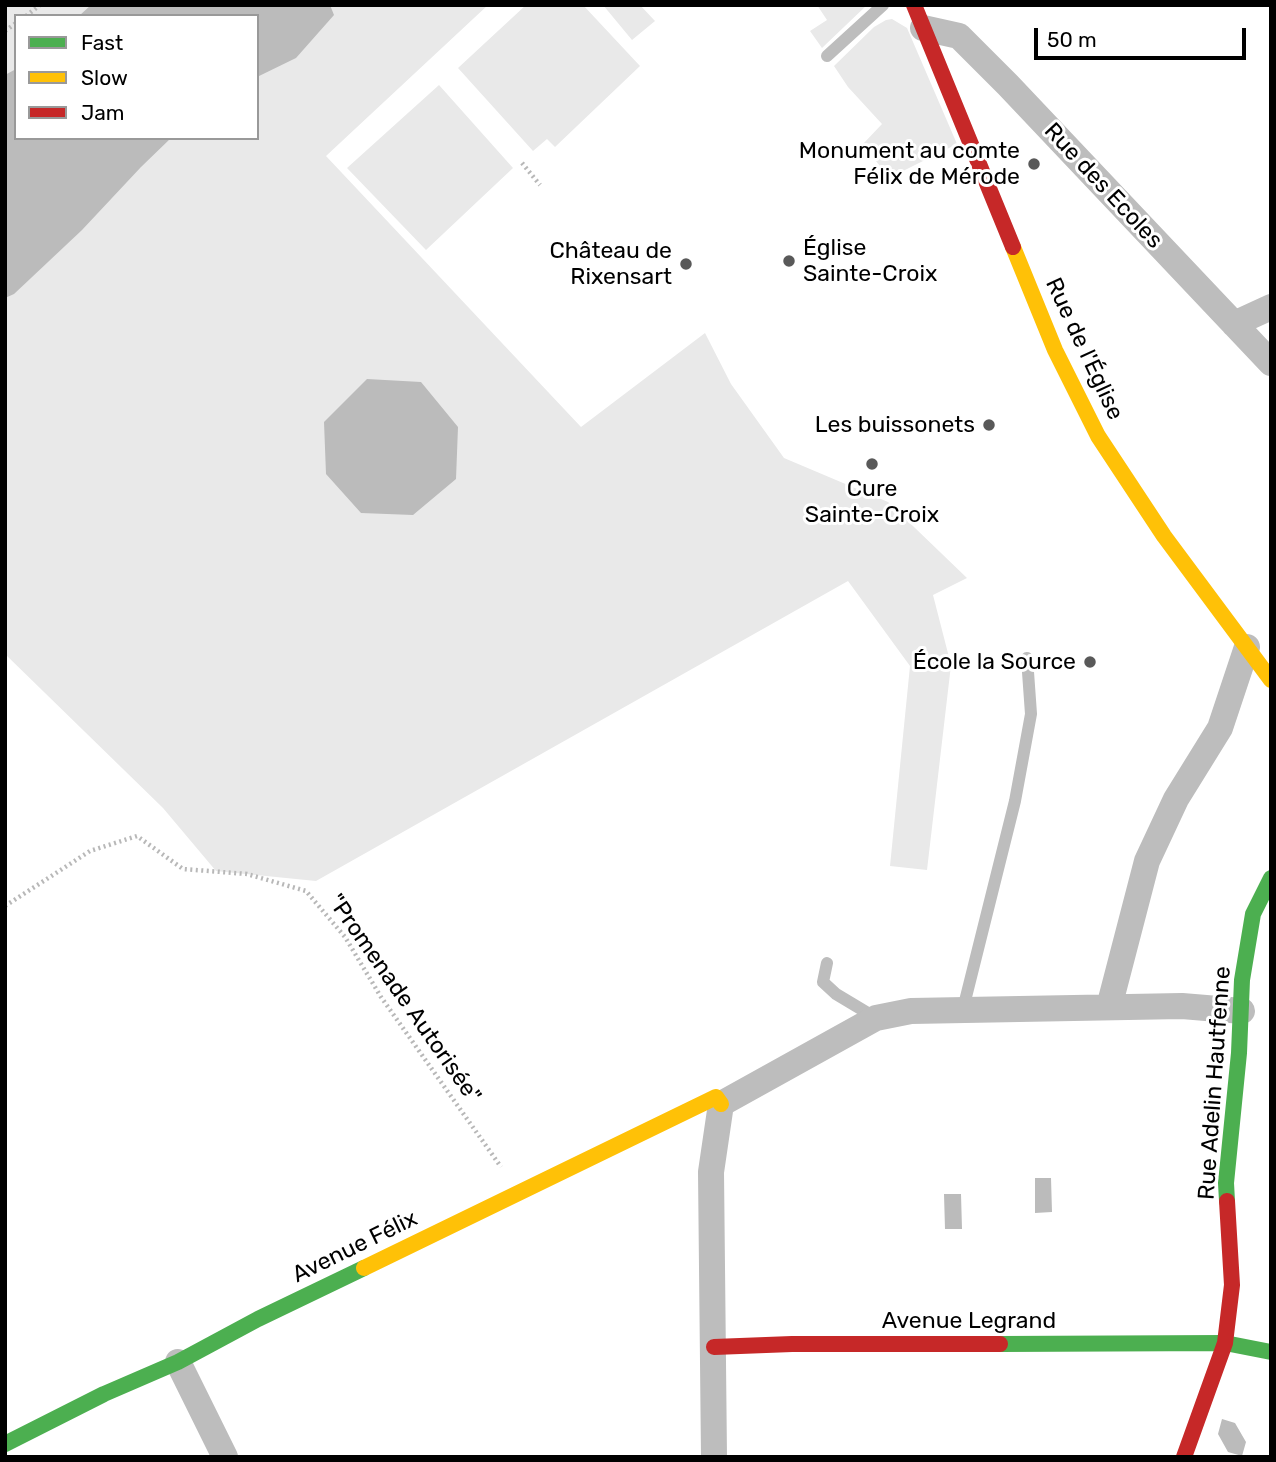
<!DOCTYPE html>
<html>
<head>
<meta charset="utf-8">
<style>
  body { margin:0 }
  #map { position:relative; width:1276px; height:1462px; overflow:hidden; background:#fff; font-family:Rubik,sans-serif }
  canvas { display:block }
  .frame { position:absolute; inset:0; border:7px solid #000; pointer-events:none }
  .legend { position:absolute; left:14px; top:14px; width:245px; height:126px; box-sizing:border-box; background:#fff; border:2px solid #999; margin:0; padding:9px 12px; list-style:none; font-size:21px; color:#000 }
  .legend li { display:flex; align-items:center; gap:14px; height:35px }
  .legend b { width:35px; border:2px solid #999 }
  .scale { position:absolute; left:1034px; top:28px; width:212px; height:32px; box-sizing:border-box; border:4px solid #000; border-top:0; padding-left:9px; font-size:21px; line-height:24px; white-space:nowrap; color:#000; -webkit-text-stroke:5px #fff; paint-order:stroke }
</style>
</head>
<body>
<div id="map">
<canvas width="1276" height="1462"></canvas>
<div class="frame"></div>
<ul class="legend">
<li><b style="height:9px;background:#4caf50"></b>Fast</li>
<li><b style="height:9px;background:#ffc107"></b>Slow</li>
<li><b style="height:9px;background:#c62828"></b>Jam</li>
</ul>
<div class="scale">50 m</div>
</div>
<script>
const g = document.querySelector('canvas').getContext('2d');
g.lineJoin = 'round';
function fill(path, color) { g.fillStyle = color; g.fill(path, 'evenodd'); }
const toPath = rows => new Path2D(rows.map(r => 'M' + r).join(''));
function strokePath(path, color, width, dash) { g.strokeStyle = color; g.lineWidth = width; g.lineCap = dash ? 'butt' : 'round'; g.setLineDash(dash || []); g.stroke(path); }
function drawText(font, color, halo, rows, align = 'center') {
  g.font = font + ' Rubik,sans-serif'; g.lineWidth = 6; g.setLineDash([]); g.textBaseline = 'middle'; g.strokeStyle = halo; g.fillStyle = color; for (const [text, x, y, turn = 0] of rows) {
    g.save(); g.translate(x, y); g.rotate((+turn || 0) * Math.PI / 180); g.textAlign = isNaN(turn) ? turn : align; if (halo) g.strokeText(text, 0, 0); g.fillText(text, 0, 0); g.restore();
  }
}
const green = toPath([
  [5,5,488,5,326,156,581,427,705,333,731,384,784,458,888,502,967,578,933,595,951,665,927,870,890,866,910,666,848,581,316,881,216,871,163,808,5,654],
  [16,16,257,16,257,138,16,138],
  [526,5,583,5,640,66,555,147,547,139,533,151,458,68],
  [603,5,640,5,655,21,632,40],
  [817,5,867,5,822,48,810,31,827,20],
  [892,19,907,28,957,144,889,178,863,144,882,124,848,87,834,66,874,27,886,20],
  [439,85,513,168,426,250,347,168]
]);
const water = toPath([
  [91,5,330,5,334,15,296,58,257,77,257,16,79,16],
  [16,69,16,138,171,138,141,167,82,230,14,294,5,298,5,75],
  [367,379,421,382,458,427,456,479,413,515,361,513,326,474,324,422],
  [1035,1178,1051,1178,1052,1212,1035,1213],
  [944,1194,961,1194,962,1229,945,1229],
  [1222,1419,1235,1423,1246,1442,1242,1456,1228,1452,1218,1434]
]);
const path = toPath([
  [26,16,40,5],
  [5,31,16,23],
  [522,163,540,185],
  [5,906,90,851,137,836,183,869,247,874,306,891,345,937,381,997,501,1167]
]);
const lane = toPath([
  [827,56,883,5],
  [827,963,823,982,836,994,876,1018],
  [963,1009,1015,801,1031,714,1027,658]
]);
const street = toPath([
  [923,28,959,36,1008,85,1271,363],
  [1234,324,1271,307],
  [1109,1007,1147,861,1176,799,1220,728,1247,647],
  [178,1362,225,1457],
  [714,1457,711,1172,721,1104,876,1018,911,1011,1182,1006,1242,1011]
]);
const fast = toPath([
  [1227,1201,1226,1183,1239,1053,1242,980,1253,914,1271,878],
  [1000,1344,1225,1343,1271,1352],
  [5,1444,104,1394,178,1362,258,1319,364,1268]
]);
const slow = toPath([
  [1013,247,1055,350,1098,436,1164,536,1271,680],
  [364,1268,716,1097,721,1104]
]);
const jam = toPath([
  [914,5,1013,247],
  [714,1347,792,1344,1000,1344],
  [1184,1457,1225,1343,1232,1285,1227,1201]
]);
const markers = [
  [1034,164,7,"#595959"],
  [789,261,7,"#595959"],
  [686,264,7,"#595959"],
  [989,425,7,"#595959"],
  [872,464,7,"#595959"],
  [1090,662,7,"#595959"]
];
const poiNames = [
  ["Monument au comte",1020,151],
  ["Félix de Mérode",1020,177],
  ["Église",803,248,"left"],
  ["Sainte-Croix",803,274,"left"],
  ["Château de",672,251],
  ["Rixensart",672,277],
  ["Les buissonets",975,425],
  ["Cure",872,489,"center"],
  ["Sainte-Croix",872,515,"center"],
  ["École la Source",1076,662]
];
const streetNames = [
  ["Rue des Ecoles",1103,186,47],
  ["Rue de l'Église",1084,349,65],
  ["\"Promenade Autorisée\"",404,999,55],
  ["Rue Adelin Hautfenne",1215,1083,-86],
  ["Avenue Félix",355,1247,-26],
  ["Avenue Legrand",969,1321]
];
fill(green, '#e9e9e9');
fill(water, '#bbb');
strokePath(path, '#b8b8b8', 4.5, [2, 3.5]);
strokePath(lane, '#bdbdbd', 12);
strokePath(street, '#bdbdbd', 26);
strokePath(fast, '#4caf50', 16);
strokePath(slow, '#ffc107', 16);
strokePath(jam, '#c62828', 16);
for (const [x, y, r, color] of markers) { const dot = new Path2D(); dot.arc(x, y, r, 0, 2 * Math.PI); g.fillStyle = color; g.fill(dot); strokePath(dot, '#fff', 2.5); }
drawText('23px', '#000', '#fff', poiNames, 'right');
drawText('23px', '#000', '#fff', streetNames);
</script>
</body>
</html>
